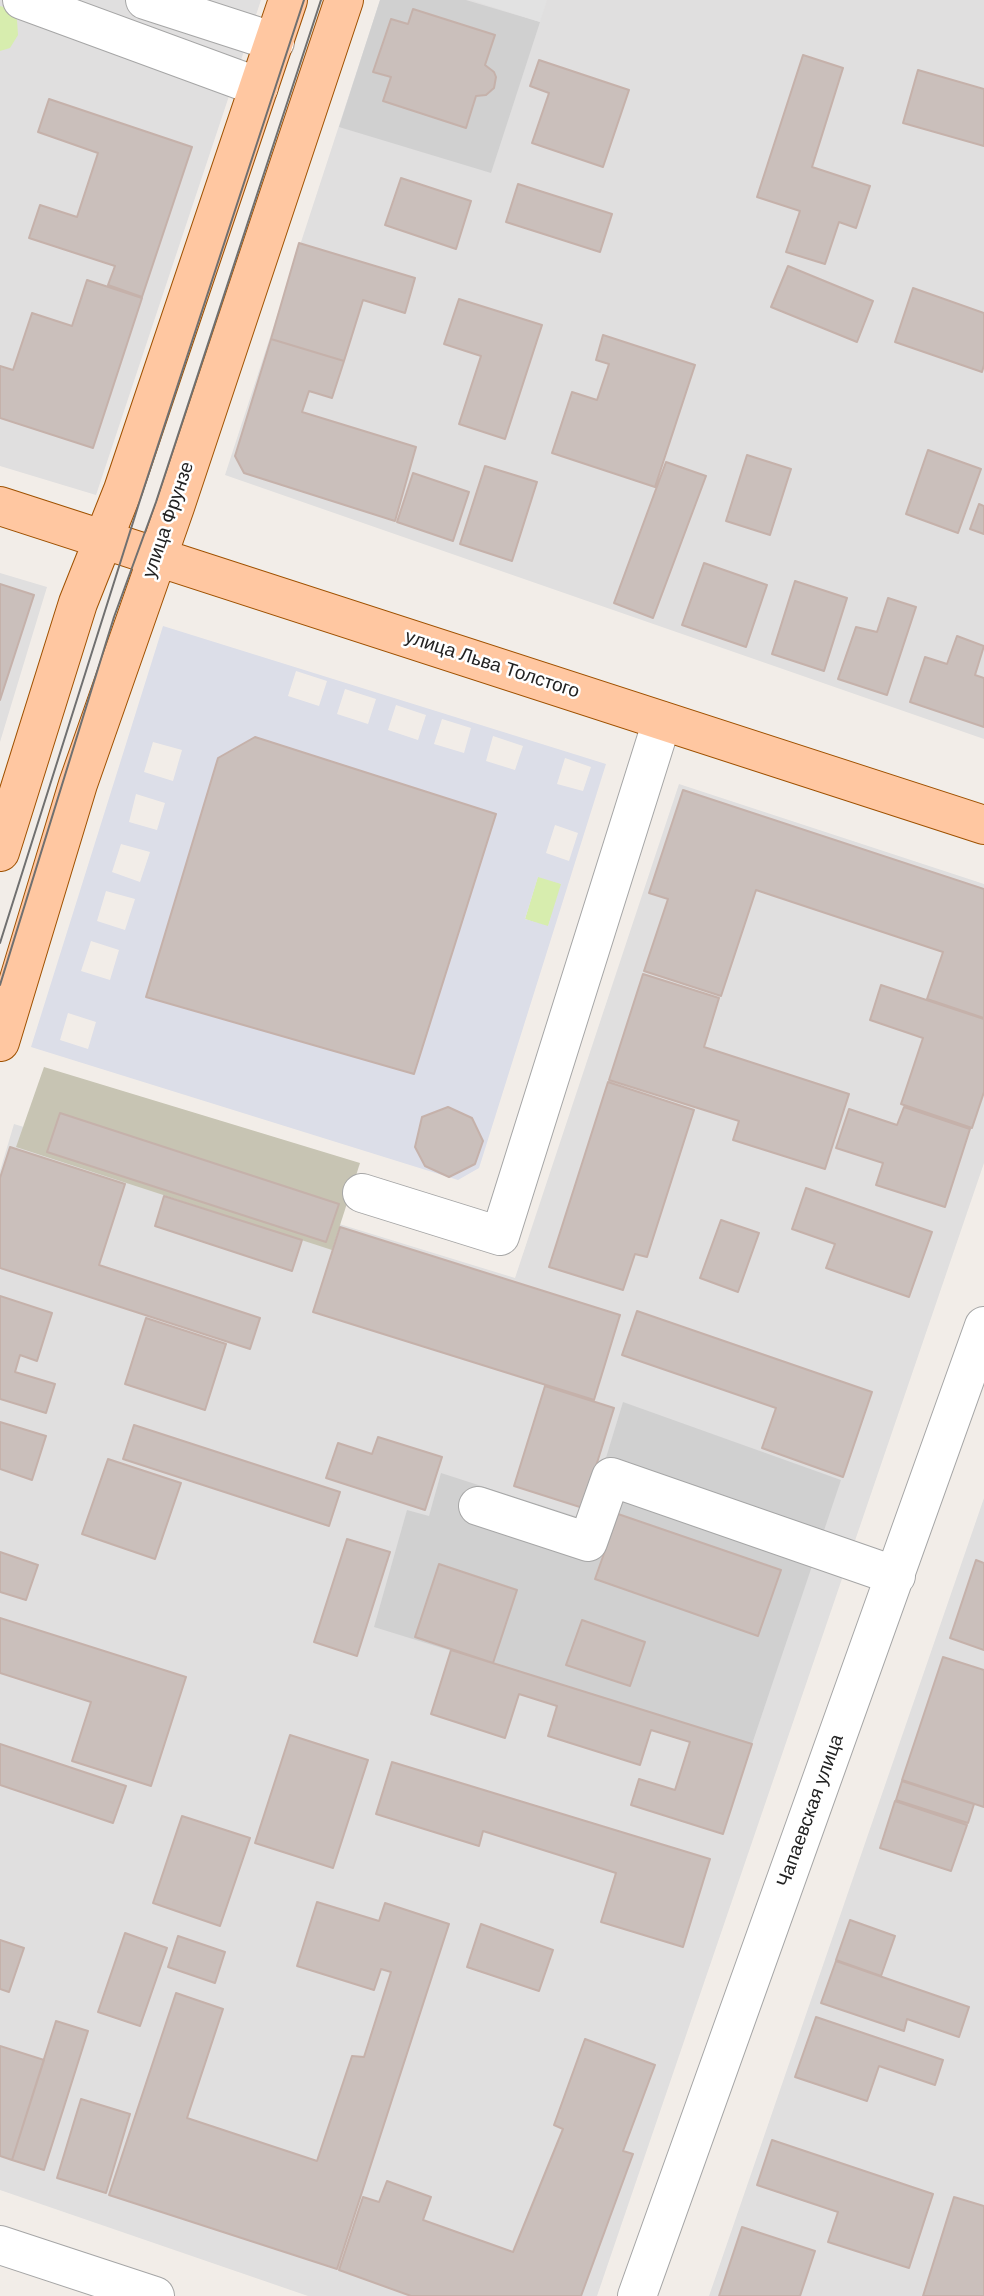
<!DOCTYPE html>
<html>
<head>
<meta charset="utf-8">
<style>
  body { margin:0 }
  canvas { display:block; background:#f2ede8 }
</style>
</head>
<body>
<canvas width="984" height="2296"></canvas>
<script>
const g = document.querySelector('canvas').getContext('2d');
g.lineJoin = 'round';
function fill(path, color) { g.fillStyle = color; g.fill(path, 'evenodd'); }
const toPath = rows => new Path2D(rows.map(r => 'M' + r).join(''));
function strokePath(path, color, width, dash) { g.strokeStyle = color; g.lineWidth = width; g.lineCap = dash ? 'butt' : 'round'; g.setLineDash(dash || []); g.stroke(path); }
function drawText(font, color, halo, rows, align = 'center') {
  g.font = font + ' "DM Sans",sans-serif'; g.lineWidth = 5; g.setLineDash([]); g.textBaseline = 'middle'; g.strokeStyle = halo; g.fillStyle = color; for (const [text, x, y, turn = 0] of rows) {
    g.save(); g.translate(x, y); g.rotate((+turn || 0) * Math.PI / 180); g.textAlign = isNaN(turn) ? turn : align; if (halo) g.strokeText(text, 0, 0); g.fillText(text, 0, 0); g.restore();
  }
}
const residential = toPath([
  [0,0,261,0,96,495,0,466],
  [380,0,984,0,984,739,225,475],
  [0,573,47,587,0,742],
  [679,784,984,884,984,1163,597,2296,308,2296,0,2190,0,1171,14,1124,515,1278],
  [984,1498,984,2296,709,2296]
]);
const religious = toPath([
  [380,0,466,0,540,22,491,173,339,127],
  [623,1402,841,1480,752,1744,374,1627,407,1510,429,1516,441,1473,587,1520]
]);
const construction = toPath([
  [44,1067,360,1163,332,1250,16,1147]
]);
const grass = toPath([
  [0,6,7,8,17,20,18,35,10,48,0,51],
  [538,876,562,884,548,927,525,919]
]);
const parking = toPath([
  [471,0,547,0,540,22]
]);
const plaza = toPath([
  [163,626,606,764,479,1168,458,1180,31,1047],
  [296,671,327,681,319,706,288,696],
  [345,689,376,699,368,724,337,714],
  [396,705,426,715,418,740,388,730],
  [442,719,471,728,464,753,434,744],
  [493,736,523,746,515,770,486,761],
  [256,737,496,814,414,1074,146,997,218,758],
  [153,742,182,750,173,781,144,772],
  [565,758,591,767,583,791,557,784],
  [136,794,165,803,157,830,129,822],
  [555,825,578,833,569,861,546,853],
  [121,844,150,852,140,882,112,872],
  [538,877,561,884,548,926,525,919],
  [106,891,135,899,125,930,97,921],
  [91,941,119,950,110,980,81,971],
  [68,1013,96,1022,88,1049,60,1040],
  [472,1118,483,1141,474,1164,450,1177,425,1166,415,1147]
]);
const building = toPath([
  [413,9,495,35,485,65,494,72,496,77,494,88,486,95,476,96,466,128,383,101,391,77,373,72,391,19,408,24,413,9],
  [803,55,843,68,812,167,870,186,856,228,839,222,825,264,786,252,800,211,757,197,803,55],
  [539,60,629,90,603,167,532,143,549,93,530,86,539,60],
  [918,70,984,89,984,146,903,123,918,70],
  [49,99,192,147,142,297,108,285,115,266,29,238,40,205,77,217,98,153,38,132,49,99],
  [401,178,471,201,456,249,385,225,401,178],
  [518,184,612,214,600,252,506,222,518,184],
  [299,243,415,278,405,313,363,300,344,361,271,339,299,243],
  [788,266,873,301,857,342,771,307,788,266],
  [87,280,142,298,93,448,0,418,0,366,13,370,32,313,72,326,87,280],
  [913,288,984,313,984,365,982,372,895,342,913,288],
  [459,299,542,325,505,439,459,424,481,356,444,344,459,299],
  [603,335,695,365,655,487,552,453,572,392,597,400,609,364,596,360,603,335],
  [271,339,344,361,332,398,309,391,302,412,416,447,395,521,244,473,235,456,271,339],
  [928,450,981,469,958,533,906,514,928,450],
  [747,455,791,469,770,535,726,521,747,455],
  [666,462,706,476,653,618,614,603,666,462],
  [485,466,537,482,512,561,460,544,485,466],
  [413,473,469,492,453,541,397,522,413,473],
  [979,504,984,506,984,534,970,529,979,504],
  [704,563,767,585,746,647,682,625,704,563],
  [795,581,847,598,824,671,772,654,795,581],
  [0,584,34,595,0,700,0,584],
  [888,598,916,607,887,695,838,679,856,627,877,632,888,598],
  [957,636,984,646,975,675,984,678,984,727,910,702,925,657,947,664,957,636],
  [255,737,496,814,414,1074,146,997,218,758,255,737],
  [683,790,984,889,984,1018,927,999,943,952,756,890,721,996,644,971,668,899,649,893,683,790],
  [643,974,719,998,704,1047,849,1094,825,1169,733,1140,739,1121,609,1080,643,974],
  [881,985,984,1019,984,1092,972,1128,901,1104,923,1038,870,1020,881,985],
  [608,1082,694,1110,647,1257,635,1254,623,1290,549,1267,608,1082],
  [448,1107,472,1118,483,1141,475,1164,449,1177,425,1166,415,1147,422,1117,448,1107],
  [904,1107,970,1129,945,1207,876,1185,883,1163,836,1148,849,1109,897,1125,904,1107],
  [60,1113,339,1204,326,1242,47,1152,60,1113],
  [10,1147,125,1184,99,1265,260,1318,250,1349,0,1268,0,1178,10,1147],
  [806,1188,932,1232,909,1297,826,1268,835,1244,792,1229,806,1188],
  [164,1196,302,1240,292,1271,155,1226,164,1196],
  [721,1220,759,1233,738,1292,700,1278,721,1220],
  [340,1227,620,1315,594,1400,313,1312,340,1227],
  [0,1296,52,1313,37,1361,20,1355,15,1372,55,1384,46,1413,0,1399,0,1296],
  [637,1311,872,1392,843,1477,762,1448,776,1408,622,1355,637,1311],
  [146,1318,226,1344,205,1410,125,1384,146,1318],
  [545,1386,614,1408,583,1508,514,1486,545,1386],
  [0,1422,46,1436,32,1480,0,1469,0,1422],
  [134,1425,340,1492,329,1526,123,1459,134,1425],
  [378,1437,442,1457,425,1510,326,1478,338,1443,372,1454,378,1437],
  [108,1459,181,1483,155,1559,82,1534,108,1459],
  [618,1514,781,1570,758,1636,595,1579,618,1514],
  [347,1539,390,1552,357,1656,314,1642,347,1539],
  [0,1552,38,1565,26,1600,0,1592,0,1552],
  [976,1560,984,1563,984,1650,950,1638,976,1560],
  [439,1564,517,1590,493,1663,415,1637,439,1564],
  [0,1618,186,1677,151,1786,72,1761,91,1702,0,1673,0,1618],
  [582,1620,645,1642,630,1686,566,1665,582,1620],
  [451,1650,752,1744,723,1834,631,1805,639,1779,675,1790,690,1742,651,1730,640,1765,548,1736,557,1706,519,1694,505,1738,431,1714,451,1650],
  [943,1657,984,1670,984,1807,902,1780,943,1657],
  [290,1735,368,1760,333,1868,255,1843,290,1735],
  [0,1744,126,1786,113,1823,0,1785,0,1744],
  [392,1762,710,1859,683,1947,601,1922,616,1873,483,1831,479,1846,376,1814,392,1762],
  [902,1781,974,1804,968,1823,896,1800,902,1781],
  [895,1801,967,1825,951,1871,880,1848,895,1801],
  [182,1816,250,1838,220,1926,153,1903,182,1816],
  [317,1902,379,1921,385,1903,449,1924,337,2269,109,2195,176,1993,223,2009,187,2118,317,2161,352,2056,364,2057,391,1972,381,1969,374,1990,297,1966,317,1902],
  [850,1920,895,1936,881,1976,836,1960,850,1920],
  [481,1924,553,1950,539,1991,467,1967,481,1924],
  [125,1933,167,1948,140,2026,98,2012,125,1933],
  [178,1936,225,1952,215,1983,168,1967,178,1936],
  [0,1940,24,1948,9,1992,0,1989,0,1940],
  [836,1961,969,2007,959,2037,907,2019,904,2031,821,2003,836,1961],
  [816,2017,943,2060,935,2085,879,2066,867,2101,795,2077,816,2017],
  [56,2021,88,2031,44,2170,12,2160,56,2021],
  [585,2039,655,2065,623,2151,633,2154,581,2296,411,2296,339,2270,363,2197,379,2202,387,2181,431,2197,423,2220,513,2252,563,2129,554,2125,585,2039],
  [0,2046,44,2060,12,2160,0,2156,0,2046],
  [81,2099,130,2114,106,2193,57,2178,81,2099],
  [772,2140,933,2194,909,2268,828,2242,838,2212,757,2185,772,2140],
  [954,2197,984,2206,984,2296,923,2296,954,2197],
  [742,2227,815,2251,800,2296,719,2296,742,2227]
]);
const minor = toPath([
  [22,0,259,87],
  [145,0,275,42],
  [362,1193,500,1236,662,721],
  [478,1506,588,1542,611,1477,896,1576],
  [0,2245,155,2296],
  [637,2296,984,1326]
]);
const major = toPath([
  [0,506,984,825],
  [0,852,78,603,123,490,288,0],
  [0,1042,78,784,175,507,344,0]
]);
const tram = toPath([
  [0,943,141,497,304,0],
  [0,985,114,617,156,502,321,0]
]);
const streetNames = [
  ["улица Фрунзе",169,520,-71],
  ["улица Льва Толстого",492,665,18],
  ["Чапаевская улица",811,1811,-70]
];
fill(residential, '#e0dfdf');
fill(religious, '#d0d0d0');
fill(construction, '#c7c4b3');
fill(grass, '#d7edae');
fill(parking, '#e2e2e2');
fill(plaza, '#dcdee8');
fill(building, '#cabfbb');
strokePath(building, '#c5b1aa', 2);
strokePath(minor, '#a6a6a6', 40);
strokePath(major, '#9f5100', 40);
strokePath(minor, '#fff', 38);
strokePath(major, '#ffc7a1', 38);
strokePath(tram, '#707070', 2);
drawText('19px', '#222', '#fff', streetNames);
</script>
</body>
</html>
